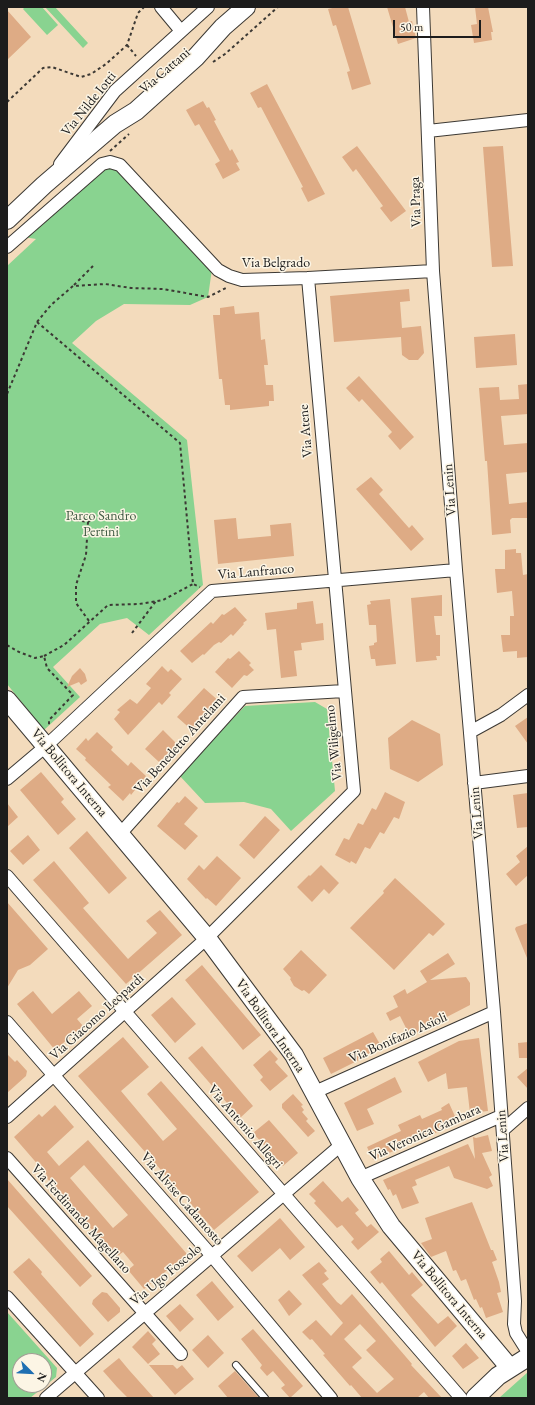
<!DOCTYPE html>
<html>
<head>
<meta charset="utf-8">
<style>
  body { margin:0 }
  #map { position:relative; width:535px; height:1405px; overflow:hidden; background:#f3dbbc; font-family:"EB Garamond",serif }
  canvas { display:block }
  .frame { position:absolute; inset:0; border:8px solid #1c1c1c; pointer-events:none }
  .north { position:absolute; left:12px; top:1353px; width:40px; height:40px; box-sizing:border-box; background:#fcf5e5; border:1px solid #a29e95; border-radius:50%; rotate:114deg; font-size:11px; font-weight:700; line-height:16px; text-align:center; color:#1c1c1c }
  .north::after { content:''; display:block; margin:auto; width:14px; height:18px; background:#1f6fb2; clip-path:polygon(50% 0,100% 100%,50% 72%,0 100%) }
  .scale { position:absolute; left:393px; top:20px; width:88px; height:18px; box-sizing:border-box; border:2px solid #1c1c1c; border-top:0; padding-left:5px; font-size:12px; line-height:14px; white-space:nowrap; color:#1c1c1c; -webkit-text-stroke:3px #fcf5e5; paint-order:stroke }
</style>
</head>
<body>
<div id="map">
<canvas width="535" height="1405"></canvas>
<div class="frame"></div>
<div class="north">N</div>
<div class="scale">50 m</div>
</div>
<script>
const g = document.querySelector('canvas').getContext('2d');
g.lineJoin = 'round';
function fill(path, color) { g.fillStyle = color; g.fill(path, 'evenodd'); }
const toPath = rows => new Path2D(rows.map(r => 'M' + r).join(''));
function strokePath(path, color, width, dash) { g.strokeStyle = color; g.lineWidth = width; g.lineCap = dash ? 'butt' : 'round'; g.setLineDash(dash || []); g.stroke(path); }
function drawText(font, color, halo, rows, align = 'center') {
  g.font = font + ' "EB Garamond",serif'; g.lineWidth = 3; g.setLineDash([]); g.textBaseline = 'middle'; g.strokeStyle = halo; g.fillStyle = color; for (const [text, x, y, turn = 0] of rows) {
    g.save(); g.translate(x, y); g.rotate((+turn || 0) * Math.PI / 180); g.textAlign = isNaN(turn) ? turn : align; if (halo) g.strokeText(text, 0, 0); g.fillText(text, 0, 0); g.restore();
  }
}
const green = toPath([
  [25,7,42,7,58,25,47,35,23,9],
  [45,7,55,7,88,43,83,48],
  [108,167,116,169,122,175,212,269,208,297,190,305,124,304,96,321,72,343,187,440,203,585,149,635,127,618,100,624,53,667,80,697,44,730,7,684,7,266,36,239,24,237],
  [315,702,327,709,335,791,291,831,271,809,244,802,205,803,179,775,245,706],
  [7,1312,57,1368,56,1377,30,1398,7,1398],
  [20,1361,44,1361,44,1385,20,1385],
  [528,1372,528,1398,499,1398]
]);
const building = toPath([
  [337,7,348,7,371,84,352,90,347,72,350,71,336,25,333,26,328,9],
  [387,7,405,7,409,22,412,21,416,38,398,44],
  [475,7,488,7,493,32,491,32,492,40,474,43,471,25,477,24],
  [7,10,31,37,7,60],
  [267,84,325,194,308,202,301,188,303,187,261,107,258,108,250,93],
  [203,101,207,108,209,107,216,120,214,121,230,151,232,149,239,162,236,163,240,170,223,179,215,164,220,161,199,124,195,126,186,110],
  [357,146,406,211,391,222,380,208,383,206,356,169,353,172,342,157],
  [503,146,513,266,492,267,483,147],
  [409,289,410,301,400,302,402,328,421,326,424,353,418,360,409,360,402,355,401,337,334,342,330,296],
  [234,306,235,314,259,312,261,340,265,339,268,365,264,365,266,385,273,385,274,401,269,401,269,406,230,410,230,405,225,405,222,379,219,379,213,315,220,315,220,308],
  [515,334,517,365,476,368,474,337],
  [359,376,414,437,400,450,388,436,392,432,362,399,359,402,346,388],
  [528,384,528,414,501,416,504,445,528,443,528,472,506,474,509,504,528,502,528,518,512,518,510,520,511,533,492,535,487,461,485,461,479,388,499,387,500,400,519,399,518,385],
  [371,477,383,490,379,494,409,528,412,525,424,539,411,551,356,489],
  [236,518,238,539,271,536,270,525,291,523,294,556,218,564,214,520],
  [516,549,516,553,521,553,523,575,528,574,528,657,517,658,517,651,503,652,501,635,510,635,510,616,514,616,512,591,497,593,495,569,505,569,505,550],
  [442,595,442,616,434,616,436,635,440,635,440,656,436,656,437,660,416,662,411,598],
  [390,599,396,664,376,666,375,659,371,659,369,646,374,645,374,643,377,642,376,625,369,625,367,605,371,604,370,601],
  [313,601,316,624,323,623,324,640,301,643,302,650,294,651,297,676,281,678,276,629,267,630,265,613,297,609,297,603],
  [235,607,247,620,243,623,244,624,233,636,231,634,221,643,219,642,214,645,204,655,203,654,192,663,180,651,211,622,213,624,222,614,224,615],
  [239,651,251,663,249,665,254,670,247,676,244,675,232,688,215,672,228,658,230,659],
  [162,666,168,672,171,669,182,679,169,693,171,695,162,705,159,702,128,735,114,719,120,712,117,710,130,699,137,704,151,688,146,684],
  [80,668,85,674,87,681,81,685,79,682,67,687,72,676],
  [204,688,220,702,193,731,177,717],
  [528,717,528,744,515,726],
  [412,720,440,734,443,765,418,782,390,769,388,738],
  [163,730,176,743,173,749,159,762,145,749],
  [97,732,113,747,111,750,128,766,131,762,146,776,131,795,130,793,123,801,108,787,111,785,85,760,86,758,76,749,86,738,88,741],
  [41,772,64,799,61,802,76,819,58,835,20,790],
  [385,792,405,802,399,819,394,817,384,834,380,832,370,849,365,847,356,864,351,861,350,863,335,855,344,838,349,840,358,823,363,825,372,808,376,810],
  [528,793,528,827,517,828,513,795],
  [185,796,198,808,184,824,198,836,185,850,157,826,177,802,179,803],
  [7,803,18,817,7,827],
  [265,816,280,830,254,859,239,845],
  [87,831,127,878,109,894,69,848],
  [28,835,40,850,23,865,10,851],
  [528,846,528,875,516,886,506,874,520,862,516,856],
  [217,856,241,878,216,906,207,898,206,899,187,879,199,865,204,870],
  [54,861,89,903,83,908,128,959,157,933,146,921,160,910,182,935,126,984,33,880],
  [321,865,339,883,329,894,324,889,312,902,297,887,309,875,310,876],
  [395,878,445,924,433,936,429,933,394,970,350,928,384,893,383,891],
  [7,902,48,949,30,965,18,970,7,988],
  [528,923,528,958,527,958,515,929,516,927],
  [301,950,327,975,309,994,304,990,302,991,294,986,290,979,291,978,283,969],
  [448,953,455,964,430,980,466,977,470,983,470,1005,410,1036,400,1016,390,1021,386,1013,398,1007,393,996,405,989,407,994,427,982,420,971],
  [202,965,261,1035,243,1050,185,980],
  [33,991,52,1014,79,991,92,1006,77,1019,83,1026,55,1050,17,1004],
  [172,997,196,1024,175,1043,151,1015],
  [373,1032,381,1046,372,1051,373,1053,331,1074,323,1058],
  [123,1037,149,1067,121,1091,163,1141,177,1129,147,1094,161,1081,259,1192,214,1230,78,1076],
  [479,1038,488,1111,470,1113,467,1087,448,1089,446,1073,428,1082,418,1062,459,1041],
  [528,1042,528,1058,519,1058,518,1043],
  [202,1046,253,1106,240,1118,188,1058],
  [270,1050,278,1059,275,1062,288,1076,270,1091,260,1080,263,1077,253,1065],
  [7,1054,15,1062,17,1060,27,1071,26,1076,7,1093],
  [528,1068,528,1089,517,1077],
  [395,1077,402,1092,367,1109,374,1124,357,1131,344,1103],
  [293,1094,303,1105,301,1106,304,1110,302,1112,308,1119,306,1121,315,1131,308,1137,282,1108,282,1104],
  [449,1103,458,1123,373,1160,367,1147,401,1131,398,1125,420,1115,422,1119,442,1110,441,1108],
  [55,1105,74,1127,47,1152,59,1166,88,1140,187,1254,144,1289,128,1270,134,1265,123,1252,116,1257,45,1176,47,1175,14,1137,39,1114,42,1117],
  [84,1165,128,1215,113,1228,70,1178],
  [269,1120,298,1153,283,1166,253,1133],
  [488,1135,492,1151,482,1153,492,1175,489,1177,493,1186,487,1189,454,1178,449,1166,415,1180,417,1185,412,1187,419,1203,402,1209,396,1194,393,1196,390,1189,388,1190,383,1180,468,1144,475,1159,473,1137,476,1138],
  [7,1179,92,1276,80,1287,7,1206],
  [323,1181,342,1202,348,1197,359,1210,355,1213,367,1227,371,1224,379,1232,358,1250,351,1242,354,1239,342,1225,337,1228,314,1203,316,1201,309,1194],
  [472,1202,491,1250,493,1250,497,1260,492,1262,499,1282,501,1292,497,1293,503,1312,486,1318,482,1307,480,1308,476,1299,474,1300,466,1279,461,1281,456,1270,453,1271,446,1251,431,1257,421,1243,432,1239,425,1218],
  [280,1218,305,1247,290,1260,280,1248,252,1272,237,1256],
  [389,1251,409,1275,412,1272,423,1285,411,1295,438,1324,448,1316,457,1326,435,1347,382,1282,380,1284,370,1272,382,1262,380,1259],
  [29,1258,42,1272,41,1274,94,1334,80,1347,13,1272],
  [319,1262,327,1271,324,1273,329,1279,322,1284,337,1302,341,1305,352,1294,412,1364,411,1365,442,1398,429,1398,424,1392,417,1398,362,1398,351,1385,350,1386,323,1355,325,1354,312,1339,310,1340,302,1332,316,1320,331,1336,343,1323,302,1275],
  [360,1324,376,1341,366,1350,394,1379,377,1393,352,1367,362,1358,344,1339],
  [212,1281,234,1307,218,1321,196,1295],
  [289,1290,302,1304,289,1316,278,1300],
  [102,1292,107,1293,120,1308,120,1312,108,1322,92,1304,93,1300],
  [180,1304,194,1319,180,1332,166,1316],
  [253,1329,303,1386,290,1398,281,1388,285,1385,273,1371,267,1376,260,1368,262,1365,241,1339],
  [148,1331,156,1340,152,1344,160,1354,148,1364,132,1347],
  [208,1335,224,1353,208,1368,192,1350],
  [466,1343,479,1358,463,1369,452,1356],
  [119,1358,129,1370,154,1398,128,1398,117,1387,103,1371],
  [149,1365,173,1365,177,1369,182,1365,194,1379,175,1395],
  [235,1371,259,1398,228,1398,218,1386]
]);
const path = toPath([
  [127,45,136,56],
  [213,62,225,54,278,7],
  [7,102,43,68,52,67,81,77,91,74,106,64,127,45,138,13,144,7],
  [110,151,129,134],
  [74,285,93,266],
  [37,322,51,305,73,286,105,284,131,288,163,289,208,297,226,288],
  [7,394,37,322,180,443,193,584,200,587],
  [70,519,88,522,86,555,76,585,76,603,89,621],
  [88,522,96,517],
  [132,633,156,601],
  [7,645,19,652,35,658,44,656,47,668,73,695,49,720,49,727],
  [44,656,64,645,108,605,139,604,163,600,193,584]
]);
const lane = toPath([
  [236,1365,265,1398]
]);
const street = toPath([
  [161,7,181,31],
  [423,7,433,271,456,570,494,1012,515,1301,514,1324,516,1333,528,1352],
  [428,131,528,120],
  [60,164,115,91,208,7],
  [7,247,102,164,110,162,120,165,218,270,229,276,242,280,308,278,433,271],
  [470,732,501,715,528,695],
  [7,779,46,746,212,591,456,570],
  [474,783,528,776],
  [120,834,243,697,344,691],
  [7,876,461,1398],
  [7,1022,212,1256,331,1398],
  [315,1092,494,1012],
  [7,1117,207,938,354,791,308,278],
  [503,1130,528,1108],
  [7,1158,181,1354],
  [360,1178,501,1116],
  [7,1297,98,1398],
  [46,1398,341,1145]
]);
const secondary = toPath([
  [7,220,44,185,115,124,136,111,196,57,223,27,246,7],
  [7,700,207,938,294,1055,360,1178,391,1226,510,1368],
  [475,1398,498,1376,528,1357]
]);
const streetNames = [
  ["Via Cattani",165,71,-41],
  ["Via Nilde Iotti",89,104,-51],
  ["Via Praga",416,202,-92],
  ["Via Belgrado",276,263],
  ["Via Atene",306,431,-95],
  ["Via Lenin",450,490,-94],
  ["Via Lanfranco",256,572,-5],
  ["Via Wiligelmo",334,743,-96],
  ["Via Benedetto Antelami",180,744,-48],
  ["Via Bollitora Interna",69,773,50],
  ["Via Lenin",477,813,-95],
  ["Via Giacomo Leopardi",97,1017,-42],
  ["Via Bollitora Interna",270,1026,55],
  ["Via Bonifazio Asioli",398,1038,-24],
  ["Via Antonio Allegri",245,1127,49],
  ["Via Veronica Gambara",425,1133,-24],
  ["Via Lenin",503,1136,-94],
  ["Via Alvise Cadamosto",182,1199,49],
  ["Via Ferdinando Magellano",81,1219,48],
  ["Via Ugo Foscolo",166,1275,-40],
  ["Via Bollitora Interna",449,1295,50]
];
const parkNames = [
  ["Parco Sandro",101,516],
  ["Pertini",101,532]
];
fill(green, '#89d390');
fill(building, '#deab85');
strokePath(lane, '#3c3934', 8);
strokePath(street, '#3c3934', 14);
strokePath(secondary, '#3c3934', 20);
strokePath(path, '#3c3934', 2, [3, 3]);
strokePath(lane, '#fff', 6);
strokePath(street, '#fff', 12);
strokePath(secondary, '#fff', 18);
drawText('14px', '#1c1c1c', '#fcf5e5', streetNames);
drawText('14px', '#425c45', '#fcf5e5', parkNames);
</script>
</body>
</html>
